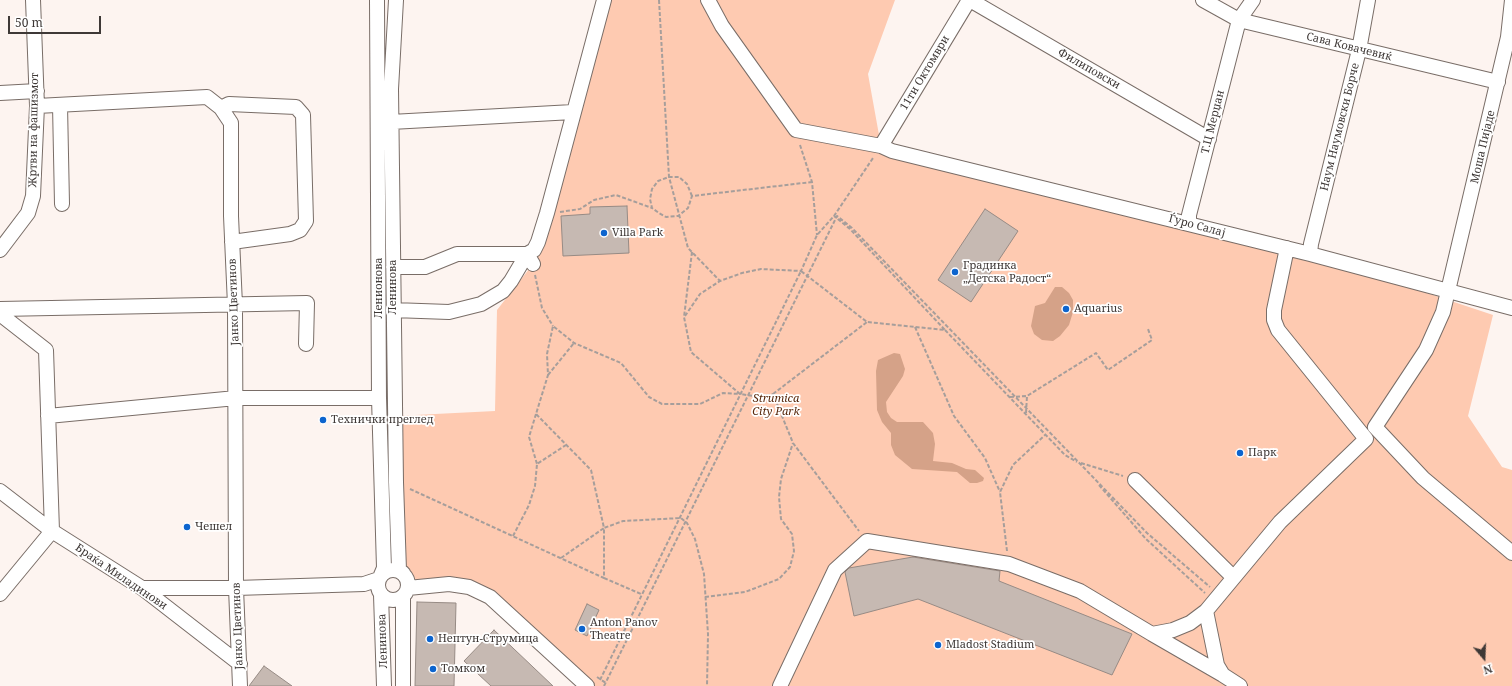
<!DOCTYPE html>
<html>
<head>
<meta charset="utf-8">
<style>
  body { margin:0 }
  #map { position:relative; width:1512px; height:686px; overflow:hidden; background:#fdf4f0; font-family:"Noto Serif",serif }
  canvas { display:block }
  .north { position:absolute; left:1464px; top:638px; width:40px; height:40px; -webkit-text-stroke:3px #fff; paint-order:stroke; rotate:161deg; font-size:11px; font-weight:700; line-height:16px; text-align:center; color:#3e3836 }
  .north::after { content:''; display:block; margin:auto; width:14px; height:18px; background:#3e3836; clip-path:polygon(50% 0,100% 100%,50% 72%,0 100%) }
  .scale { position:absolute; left:8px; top:16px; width:93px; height:18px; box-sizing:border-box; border:2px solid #3e3836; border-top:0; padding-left:5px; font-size:12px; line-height:14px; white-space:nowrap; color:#3e3836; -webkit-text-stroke:3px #fff; paint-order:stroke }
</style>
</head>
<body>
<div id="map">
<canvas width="1512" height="686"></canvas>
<div class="north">N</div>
<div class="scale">50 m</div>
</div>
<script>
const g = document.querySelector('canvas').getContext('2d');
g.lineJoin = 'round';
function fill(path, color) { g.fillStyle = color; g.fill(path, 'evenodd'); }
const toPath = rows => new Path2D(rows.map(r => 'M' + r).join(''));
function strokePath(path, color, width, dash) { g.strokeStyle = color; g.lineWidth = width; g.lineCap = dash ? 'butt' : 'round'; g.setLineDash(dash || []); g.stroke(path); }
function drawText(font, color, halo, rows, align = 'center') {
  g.font = font + ' "Noto Serif",serif'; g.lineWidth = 3.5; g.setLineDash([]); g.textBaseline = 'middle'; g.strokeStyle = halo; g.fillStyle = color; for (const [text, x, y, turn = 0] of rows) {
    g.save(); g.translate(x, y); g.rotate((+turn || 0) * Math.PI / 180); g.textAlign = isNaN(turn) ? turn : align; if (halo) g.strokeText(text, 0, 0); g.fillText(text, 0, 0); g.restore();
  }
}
const green = toPath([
  [604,0,895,0,868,74,881,146,1310,254,1493,315,1468,416,1502,467,1512,470,1512,686,587,686,490,597,426,585,399,570,395,416,495,411,497,310,533,264]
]);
const water = toPath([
  [1055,287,1062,287,1069,293,1073,300,1073,312,1069,325,1060,336,1053,341,1042,340,1034,334,1031,326,1035,306,1045,303],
  [894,353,900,354,905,369,903,376,886,402,887,412,891,418,897,422,923,422,933,433,935,444,933,461,952,463,966,469,975,470,984,478,983,481,977,483,970,483,957,472,912,469,895,455,891,445,891,433,882,422,877,410,876,371,878,360]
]);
const building = toPath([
  [627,206,629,253,563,256,561,216,590,214,590,207,627,206],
  [985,209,1018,231,971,302,938,280,985,209],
  [913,557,1000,571,999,581,1132,634,1112,675,918,599,854,616,845,572,849,568,913,557],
  [417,602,456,603,454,686,415,686,417,602],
  [587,604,599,610,587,636,575,630,587,604],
  [494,630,553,686,491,686,464,661,494,630],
  [264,666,292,686,249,686,264,666]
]);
const path = toPath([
  [659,0,669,177,688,248,720,281],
  [800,145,812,182,817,235],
  [692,196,687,184,679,177,669,177,658,181,652,189,650,199,652,208,659,213,666,217,678,216,688,208,692,196,812,182],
  [560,212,580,209,594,200,616,195,652,208],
  [692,252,684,317,691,352,740,394,760,397,773,394,793,443,859,531],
  [535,275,542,308,553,326],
  [685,316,700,294,720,281,742,273,761,269,801,271,817,235,834,216,873,158],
  [915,327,954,416,985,458,1000,492],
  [945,330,1065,455,1077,462],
  [548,375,574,343],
  [773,394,867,322],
  [1010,397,1027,396],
  [1026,413,1027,396,1096,353,1108,370,1152,340,1148,329],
  [536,414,529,437,537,464],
  [1081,463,1123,476],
  [1099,485,1146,539,1205,593],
  [410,489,604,578,604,528,623,521,681,518,687,523,695,539,704,574,708,634,707,686],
  [513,536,529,505,535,486,537,464,566,445],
  [1007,551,1000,492,1013,465,1045,435],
  [561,558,604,528,591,470,536,414,548,375,547,354,553,326,574,343,621,363,649,397,662,404,700,404,723,393,740,394],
  [604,578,641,594],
  [705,597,745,592,779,579,790,567,794,551,792,534,781,519,779,497,781,479,793,443],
  [597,677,606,683],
  [600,680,801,271,867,322,945,330,850,229,834,216],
  [604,686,837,216,852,228,1147,533,1210,587]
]);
const minor = toPath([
  [377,0,379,398,384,568,381,575],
  [396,0,391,89,396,482,399,570,403,573],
  [708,0,722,26,796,130,881,146,892,151,1310,254,1512,308],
  [970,0,1209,139],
  [1203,0,1239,20,1498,82],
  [1512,0,1508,37,1443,312,1426,350,1375,427,1423,478,1512,553],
  [0,93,37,91],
  [60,105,62,204],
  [37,106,207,97,221,108,231,123,231,216,235,305,236,588,240,686],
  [221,108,229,104,296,107,303,115,306,221,300,230,290,234,232,242],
  [391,122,573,112],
  [881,146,969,0],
  [1189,224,1189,215,1239,20,1253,0],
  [0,250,28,213,33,196,37,106,33,0],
  [1310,254,1311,244,1359,50,1368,0],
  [393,267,425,267,457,254,527,254,534,250,538,242,547,213,604,0],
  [0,309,307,303,306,344],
  [393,310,449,312,481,304,503,291,511,281,527,254,533,264],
  [0,314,46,350,52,531,0,594],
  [48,416,236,398,379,398],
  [1135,480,1233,577],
  [0,491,52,531,142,588,240,664],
  '378 585a15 15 0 1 1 30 0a15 15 0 1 1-30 0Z',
  [142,588,236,588,364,584,379,579],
  [408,588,449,584,469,587,490,597,587,686],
  [381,595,384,686],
  [403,596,403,686],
  [1206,611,1217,665,1223,675,1240,686],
  [1152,634,1223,675],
  [780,686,835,570,867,541,1009,564,1080,591,1152,634,1173,630,1190,623,1206,611,1280,522,1366,439,1278,330,1274,320,1274,310,1287,248]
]);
const markers = [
  [604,233,4,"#0c64ce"],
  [955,272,4,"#0c64ce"],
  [1066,309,4,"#0c64ce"],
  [323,420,4,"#0c64ce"],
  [1240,453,4,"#0c64ce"],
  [187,527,4,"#0c64ce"],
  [582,629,4,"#0c64ce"],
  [430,639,4,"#0c64ce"],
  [938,645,4,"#0c64ce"],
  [433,669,4,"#0c64ce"]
];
const streetNames = [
  ["Сава Ковачевиќ",1349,47,14],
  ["Филиповски",1089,69,30],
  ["11ти Октомври",925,73,-59],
  ["Т.Ц Мерџан",1213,122,-76],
  ["Наум Наумовски Борче",1340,127,-76],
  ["Жртви на фашизмот",34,130,-89],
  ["Моша Пијаде",1483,147,-77],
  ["Ѓуро Салај",1197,226,15],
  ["Ленинова",393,287,-90],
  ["Ленионова",379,288,-90],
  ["Јанко Цветинов",234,302,-92],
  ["Браќа Миладинови",121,577,34],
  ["Јанко Цветинов",238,626,-92],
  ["Ленинова",383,641,-92]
];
const poiNames = [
  ["Villa Park",612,233],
  ["Градинка",963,266],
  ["„Детска Радост“",963,279],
  ["Aquarius",1074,309],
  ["Технички преглед",331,420],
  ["Парк",1248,453],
  ["Чешел",195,527],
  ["Anton Panov",590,623],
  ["Theatre",590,636],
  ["Нептун-Струмица",438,639],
  ["Mladost Stadium",946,645],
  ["Томком",441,669]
];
const parkNames = [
  ["Strumica",776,399],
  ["City Park",776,412]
];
fill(green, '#fecab1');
fill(water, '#d5a288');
fill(building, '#c6b9b2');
strokePath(building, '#978b85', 1);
strokePath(minor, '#796d67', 16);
strokePath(path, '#a69e9b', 2, [4, 2]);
strokePath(minor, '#fff', 14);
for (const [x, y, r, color] of markers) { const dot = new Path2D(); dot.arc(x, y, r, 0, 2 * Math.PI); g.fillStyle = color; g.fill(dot); strokePath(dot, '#fff', 1.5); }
drawText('11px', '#3e3836', '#fff', streetNames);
drawText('11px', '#3e3836', '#fff', poiNames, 'left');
drawText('italic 11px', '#56260a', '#fff', parkNames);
</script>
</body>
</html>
